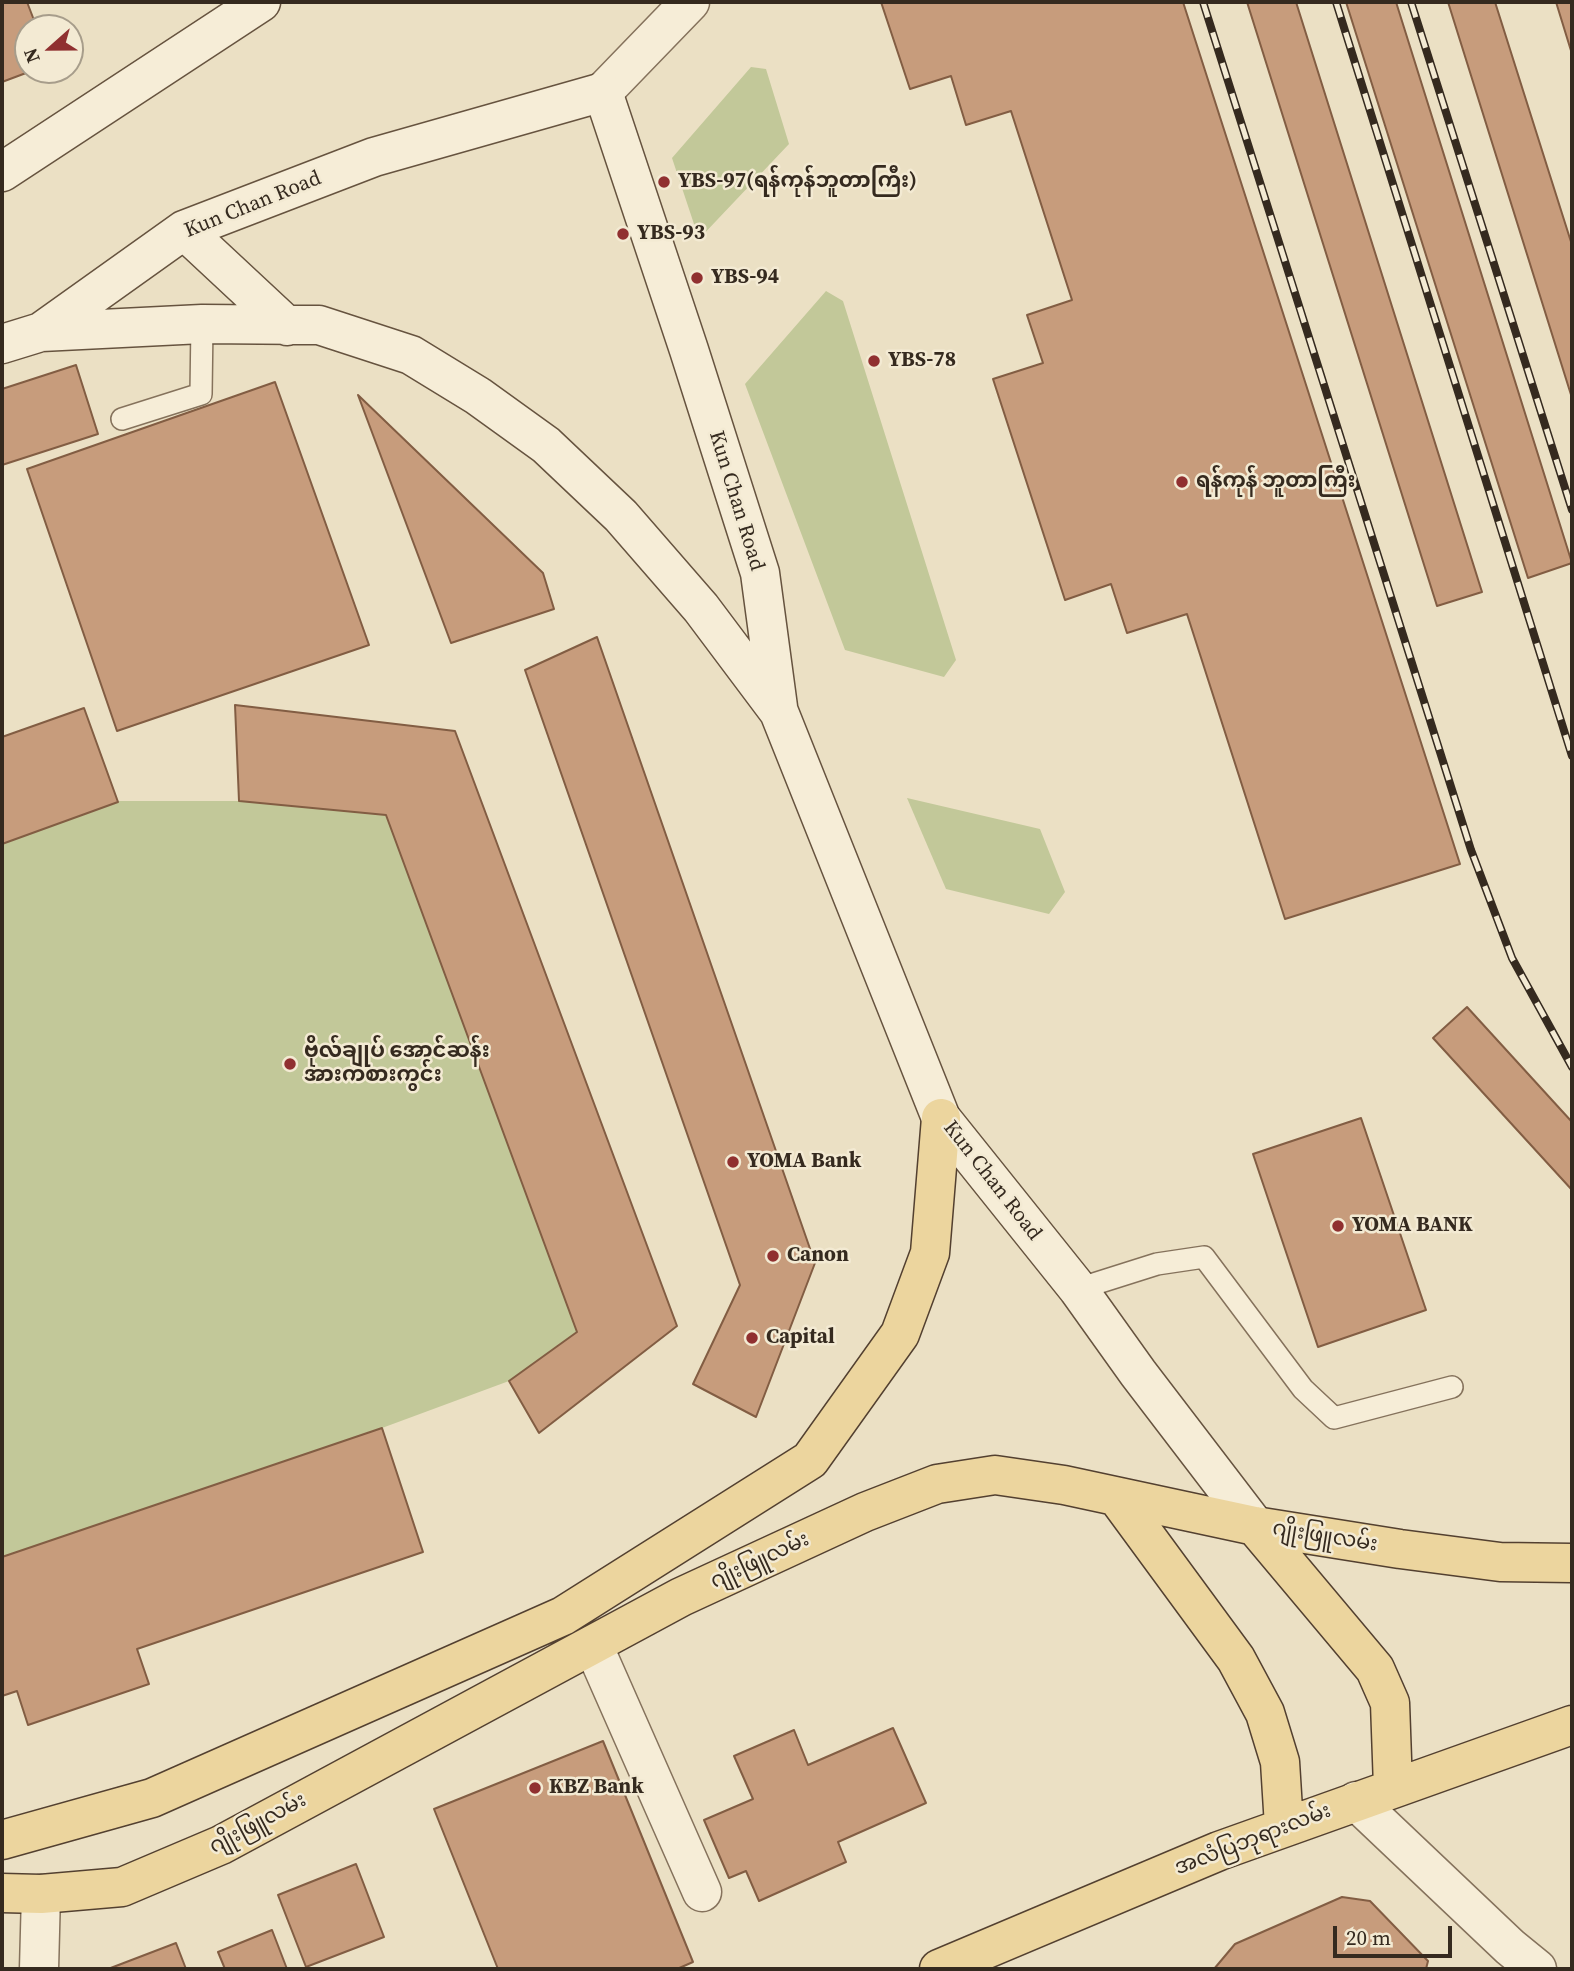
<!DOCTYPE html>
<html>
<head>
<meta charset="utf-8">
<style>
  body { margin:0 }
  #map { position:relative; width:1574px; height:1971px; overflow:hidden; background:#ebe0c4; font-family:"Source Serif 4",serif }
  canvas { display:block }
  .frame { position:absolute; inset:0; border:4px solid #352a1f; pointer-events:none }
  .north { position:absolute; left:14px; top:14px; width:70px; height:70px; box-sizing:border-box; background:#f3ead3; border:2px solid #a79d8b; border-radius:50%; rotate:249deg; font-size:19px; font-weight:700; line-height:28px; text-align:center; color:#352a1f }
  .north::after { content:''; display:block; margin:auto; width:24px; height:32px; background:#903030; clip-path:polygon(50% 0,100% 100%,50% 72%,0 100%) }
  .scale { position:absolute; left:1333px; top:1926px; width:119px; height:32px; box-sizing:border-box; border:4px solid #352a1f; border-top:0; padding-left:9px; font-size:21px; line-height:24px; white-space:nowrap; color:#352a1f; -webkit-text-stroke:5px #f3ead3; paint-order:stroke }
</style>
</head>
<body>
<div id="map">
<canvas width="1574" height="1971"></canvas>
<div class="frame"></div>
<div class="north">N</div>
<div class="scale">20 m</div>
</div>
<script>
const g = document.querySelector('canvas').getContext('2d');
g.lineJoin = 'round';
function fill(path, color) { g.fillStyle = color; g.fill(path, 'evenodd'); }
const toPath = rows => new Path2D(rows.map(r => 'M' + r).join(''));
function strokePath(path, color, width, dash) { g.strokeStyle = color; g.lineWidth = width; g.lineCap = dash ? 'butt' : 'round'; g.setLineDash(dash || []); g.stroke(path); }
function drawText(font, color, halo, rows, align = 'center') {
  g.font = font + ' "Source Serif 4","Noto Sans Myanmar",serif'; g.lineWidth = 5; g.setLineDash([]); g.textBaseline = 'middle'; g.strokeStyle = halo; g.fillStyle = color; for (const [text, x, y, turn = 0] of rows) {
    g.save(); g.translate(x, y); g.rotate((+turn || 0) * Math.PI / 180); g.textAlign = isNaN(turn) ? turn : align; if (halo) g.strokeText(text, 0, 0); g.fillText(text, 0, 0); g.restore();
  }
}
const green = toPath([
  [751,67,766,69,789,144,699,239,672,158],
  [826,291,843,301,956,660,944,677,845,650,745,384],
  [235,705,455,731,677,1326,539,1433,509,1381,382,1428,423,1552,137,1649,149,1684,28,1725,17,1691,2,1696,2,737,84,708,118,801,239,801],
  [907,798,1040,829,1065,892,1049,914,946,889]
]);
const building = toPath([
  [2,2,27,2,37,28,28,28,28,70,34,70,2,82,2,2],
  [881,2,1183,2,1460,864,1285,919,1187,614,1127,633,1111,584,1065,600,993,379,1043,363,1027,315,1072,300,1011,111,966,125,951,76,910,89,881,2],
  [1247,2,1296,2,1482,592,1437,606,1247,2],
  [1346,2,1396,2,1572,563,1528,578,1346,2],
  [1448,2,1495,2,1572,245,1572,398,1448,2],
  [1556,2,1572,2,1572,54,1556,2],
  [76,365,98,434,2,465,2,389,76,365],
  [275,382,369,645,117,731,27,469,275,382],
  [358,395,543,573,554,609,451,643,358,395],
  [597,637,815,1263,756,1417,693,1384,740,1285,525,670,597,637],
  [235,705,455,731,677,1326,539,1433,509,1381,577,1332,386,815,239,801,235,705],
  [84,708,118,802,2,844,2,737,84,708],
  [1467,1007,1572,1122,1572,1190,1433,1038,1467,1007],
  [1361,1118,1426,1310,1318,1347,1253,1154,1361,1118],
  [382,1428,423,1552,137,1649,149,1684,28,1725,17,1691,2,1696,2,1557,382,1428],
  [893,1728,926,1803,838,1842,846,1862,759,1901,746,1871,729,1878,704,1820,753,1799,734,1756,794,1730,808,1765,893,1728],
  [603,1741,693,1962,677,1969,498,1969,434,1809,603,1741],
  [356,1864,384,1937,306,1967,278,1895,356,1864],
  [1342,1897,1370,1901,1428,1961,1426,1969,1214,1969,1235,1944,1342,1897],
  [272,1930,287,1969,225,1969,218,1952,272,1930],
  [176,1943,186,1969,108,1969,176,1943]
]);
const lane = toPath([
  [122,419,201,394,202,324],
  [1078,1289,1157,1264,1204,1257,1303,1389,1334,1418,1452,1387]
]);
const street = toPath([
  [603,92,690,2],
  [593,1645,702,1892],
  [1356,1801,1510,1947,1537,1969],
  [39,1969,41,1894]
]);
const secondary = toPath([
  [2,172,261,2],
  [184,230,287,326],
  [41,332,184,230,374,157,603,92,689,350,760,573,778,707],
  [2,344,41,332,202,324,319,325,411,355,478,396,546,445,621,516,701,608,779,712,941,1118,1078,1289,1138,1373,1255,1526]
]);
const primary = toPath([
  [1117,1497,1236,1659,1265,1713,1280,1762,1284,1826],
  [1255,1526,1375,1669,1390,1703,1393,1787],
  [2,1840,152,1798,563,1616,810,1460,900,1334,930,1253,941,1118],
  [2,1893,41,1894,122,1887,221,1845,681,1597,865,1512,937,1484,995,1475,1064,1485,1255,1526,1400,1549,1500,1562,1572,1563],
  [939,1969,1219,1851,1572,1725]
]);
const rail = toPath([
  [1203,2,1471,850,1512,958,1572,1067],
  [1336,2,1572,756],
  [1411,2,1572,510]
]);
const markers = [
  [664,182,7,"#903030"],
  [623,234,7,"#903030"],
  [697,278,7,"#903030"],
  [874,361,7,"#903030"],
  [1182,482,7,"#903030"],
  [290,1064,7,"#903030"],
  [733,1162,7,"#903030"],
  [1338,1226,7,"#903030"],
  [773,1256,7,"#903030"],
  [752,1338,7,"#903030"],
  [535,1788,7,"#903030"]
];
const poiNames = [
  ["YBS-97(ရန်ကုန်ဘူတာကြီး)",678,182],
  ["YBS-93",637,234],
  ["YBS-94",711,278],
  ["YBS-78",888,361],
  ["ရန်ကုန် ဘူတာကြီး",1196,482],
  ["ဗိုလ်ချုပ် အောင်ဆန်း",304,1052],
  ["အားကစားကွင်း",304,1076],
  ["YOMA Bank",747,1162],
  ["YOMA BANK",1352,1226],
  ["Canon",787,1256],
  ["Capital",766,1338],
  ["KBZ Bank",549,1788]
];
const streetNames = [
  ["Kun Chan Road",253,205,-22],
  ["Kun Chan Road",736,501,73],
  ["Kun Chan Road",992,1181,52],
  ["ဂျိုးဖြူလမ်း",1325,1537,9],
  ["ဂျိုးဖြူလမ်း",760,1561,-25],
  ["ဂျိုးဖြူလမ်း",258,1824,-28],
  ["အလံပြဘုရားလမ်း",1253,1840,-21]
];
fill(green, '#c2c899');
fill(building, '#c79c7c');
strokePath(building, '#825d43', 2);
strokePath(lane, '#85725c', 24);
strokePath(street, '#85725c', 41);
strokePath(secondary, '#66533f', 41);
strokePath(primary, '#534030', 41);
strokePath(lane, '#f6edd7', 21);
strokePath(street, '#f6edd7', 38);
strokePath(secondary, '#f6edd7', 38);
strokePath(primary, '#ecd59e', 38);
strokePath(rail, '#352a1f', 8);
strokePath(rail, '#f3ead3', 5, [16]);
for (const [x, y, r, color] of markers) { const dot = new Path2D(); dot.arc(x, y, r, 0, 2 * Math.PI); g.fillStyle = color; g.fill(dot); strokePath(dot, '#f3ead3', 2.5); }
drawText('bold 21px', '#352a1f', '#f3ead3', poiNames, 'left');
drawText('21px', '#352a1f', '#f3ead3', streetNames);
</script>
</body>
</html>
